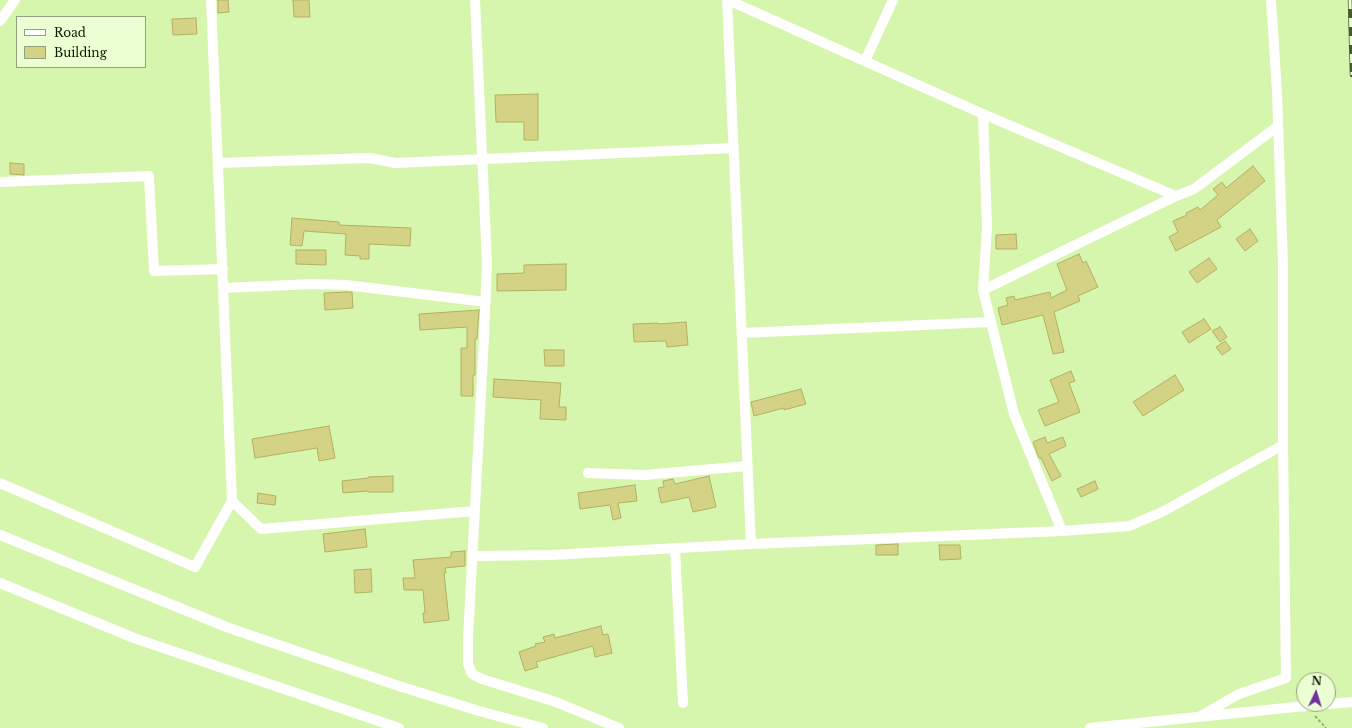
<!DOCTYPE html>
<html>
<head>
<meta charset="utf-8">
<style>
  body { margin:0 }
  #map { position:relative; width:1352px; height:728px; overflow:hidden; background:#d7f6ad; font-family:"Libre Baskerville",serif }
  canvas { display:block }
  .legend { position:absolute; left:16px; top:16px; width:130px; height:52px; box-sizing:border-box; background:#ebffd3; border:1px solid #92a27f; margin:0; padding:5px 7px; list-style:none; font-size:12px; color:#0d1700 }
  .legend li { display:flex; align-items:center; gap:8px; height:20px }
  .legend b { width:20px; border:1px solid #92a27f }
  .north { position:absolute; left:1296px; top:672px; width:40px; height:40px; box-sizing:border-box; background:#ebffd3; border:1px solid #92a27f; border-radius:50%; rotate:4deg; font-size:11px; font-weight:700; line-height:16px; text-align:center; color:#0d1700 }
  .north::after { content:''; display:block; margin:auto; width:14px; height:18px; background:#7330a4; clip-path:polygon(50% 0,100% 100%,50% 72%,0 100%) }
</style>
</head>
<body>
<div id="map">
<canvas width="1352" height="728"></canvas>
<ul class="legend">
<li><b style="height:5px;background:#fff"></b>Road</li>
<li><b style="height:11px;background:#d4d284"></b>Building</li>
</ul>
<div class="north">N</div>
</div>
<script>
const g = document.querySelector('canvas').getContext('2d');
g.lineJoin = 'round';
function fill(path, color) { g.fillStyle = color; g.fill(path, 'evenodd'); }
const toPath = rows => new Path2D(rows.map(r => 'M' + r).join(''));
function strokePath(path, color, width, dash) { g.strokeStyle = color; g.lineWidth = width; g.lineCap = dash ? 'butt' : 'round'; g.setLineDash(dash || []); g.stroke(path); }
const building = toPath([
  [218,0,228,0,229,12,218,13,218,0],
  [293,0,309,0,310,17,294,17,293,0],
  [196,18,197,34,173,35,172,19,196,18],
  [538,94,538,140,524,140,524,122,496,122,495,95,538,94],
  [10,163,24,164,24,175,10,174,10,163],
  [1253,166,1265,181,1217,220,1221,227,1176,251,1169,237,1178,232,1173,221,1187,215,1186,213,1198,207,1200,210,1218,195,1213,189,1222,182,1226,188,1253,166],
  [292,218,339,222,339,225,411,228,410,246,369,244,369,259,360,259,360,256,345,255,346,234,304,231,302,246,290,245,292,218],
  [1250,229,1258,241,1245,251,1236,239,1250,229],
  [1016,234,1017,249,996,249,996,235,1016,234],
  [296,250,326,250,326,265,296,264,296,250],
  [1079,254,1083,263,1086,261,1098,287,1078,296,1080,301,1054,312,1064,352,1053,354,1043,315,1002,325,998,308,1008,305,1006,298,1014,296,1015,300,1050,292,1051,298,1067,290,1057,264,1079,254],
  [1209,258,1217,269,1197,283,1189,272,1209,258],
  [566,264,566,290,497,291,497,274,524,273,524,265,566,264],
  [347,292,352,292,353,308,325,310,324,293,347,292],
  [479,310,477,339,475,339,475,375,473,375,473,396,461,396,461,348,467,348,467,327,420,330,419,314,479,310],
  [1204,319,1211,329,1189,343,1182,332,1204,319],
  [686,322,688,345,667,347,666,341,634,342,633,324,658,323,658,324,686,322],
  [1220,327,1227,337,1220,342,1212,331,1220,327],
  [1225,341,1231,349,1222,355,1216,347,1225,341],
  [544,350,564,350,564,366,545,366,544,350],
  [1071,371,1075,381,1069,383,1080,412,1045,426,1038,410,1059,402,1050,380,1071,371],
  [1175,375,1184,390,1143,416,1133,402,1175,375],
  [494,379,561,383,559,407,566,407,566,420,540,419,541,400,493,397,494,379],
  [801,389,806,404,784,410,784,408,754,416,751,402,801,389],
  [329,426,335,458,319,461,317,448,255,458,252,439,329,426],
  [1045,437,1047,443,1063,437,1066,446,1049,454,1061,476,1052,481,1041,458,1039,458,1033,442,1045,437],
  [393,476,393,492,368,492,368,491,343,493,342,481,368,478,368,477,393,476],
  [709,476,716,507,693,512,689,497,661,503,658,488,664,487,663,481,673,479,675,484,709,476],
  [1095,481,1098,489,1081,497,1077,489,1095,481],
  [635,485,637,501,618,503,621,518,613,520,610,505,580,509,578,493,635,485],
  [258,493,276,496,275,505,257,503,258,493],
  [365,529,367,547,325,552,323,534,365,529],
  [898,544,898,555,876,555,876,545,898,544],
  [939,545,960,545,961,559,940,560,939,545],
  [465,551,465,566,445,568,446,573,444,573,449,620,424,623,423,613,425,613,423,590,404,590,403,578,415,578,413,560,451,557,451,552,465,551],
  [371,569,372,592,355,593,354,570,371,569],
  [601,626,603,635,608,634,612,653,595,657,593,646,536,662,538,667,525,671,519,652,536,646,535,644,545,642,543,637,554,634,555,638,601,626]
]);
const path = toPath([
  [1315,716,1326,728]
]);
const street = toPath([
  [211,0,223,288,313,284,346,285,486,302],
  [475,0,487,263,484,338,468,638,468,664,472,674,482,679,556,702,619,728],
  [727,0,751,544],
  [728,0,983,114,1176,196],
  [0,21,15,0],
  [865,61,893,0],
  [983,114,987,227,983,290,1014,414,1062,531],
  [218,163,370,158,395,163,734,148],
  [0,182,149,176,154,271,223,269],
  [223,288,232,501,261,529,475,511],
  [983,290,1176,196,1194,189,1278,126],
  [742,333,991,322],
  [588,473,644,475,747,466],
  [0,483,195,567,232,501],
  [0,535,229,628,399,686,479,711,543,728],
  [675,549,683,703],
  [473,556,551,555,751,544,1062,531,1129,526,1162,512,1283,445,1283,265,1277,92,1271,0],
  [0,583,134,638,399,728],
  [1328,704,1352,702],
  [1199,717,1239,694,1286,678,1283,445],
  [1090,728,1325,704]
]);
const rail = toPath([
  [1350,0,1352,75]
]);
fill(building, '#d4d284');
strokePath(building, '#b2b062', 1);
strokePath(path, '#96af76', 2, [3, 2]);
strokePath(street, '#fff', 10);
strokePath(rail, '#485832', 4.5);
strokePath(rail, '#ebffd3', 3, [9]);
</script>
</body>
</html>
